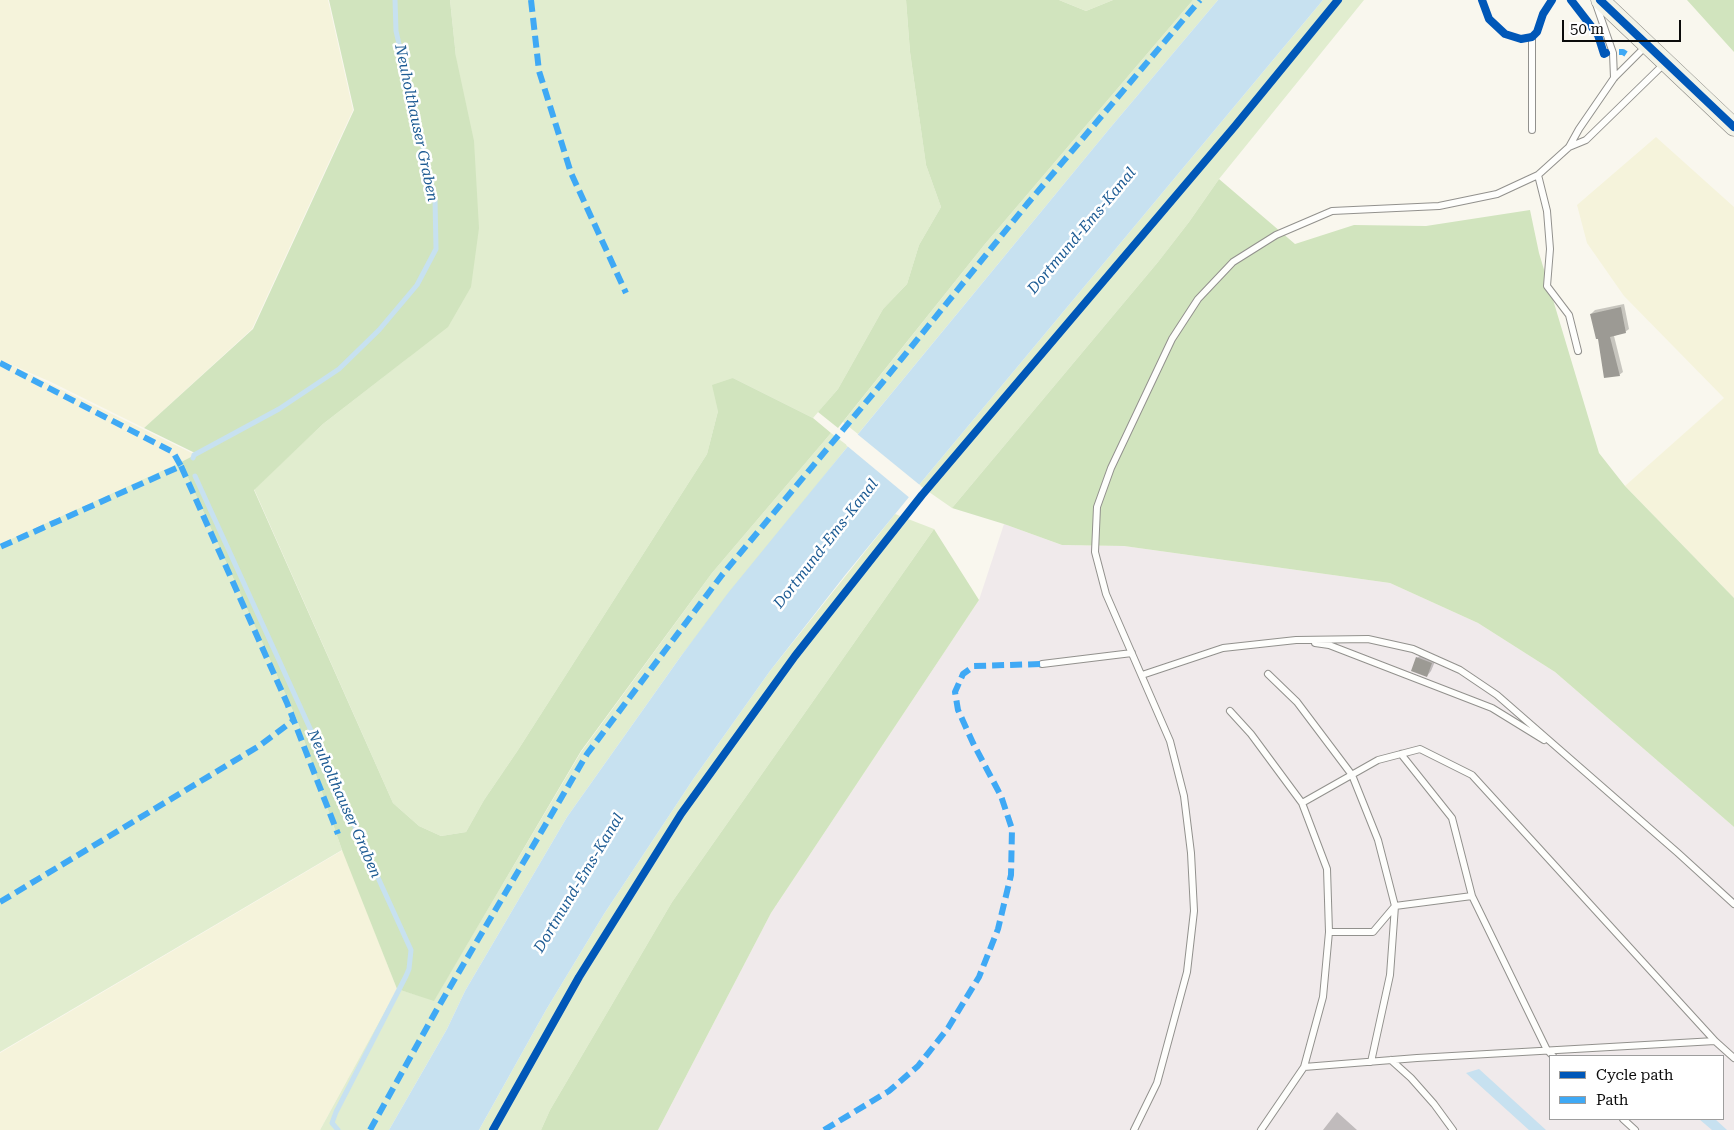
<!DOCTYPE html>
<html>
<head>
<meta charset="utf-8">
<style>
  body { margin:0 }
  #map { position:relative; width:1734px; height:1130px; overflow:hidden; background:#f9f7ee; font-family:"Roboto Serif",serif }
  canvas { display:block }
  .legend { position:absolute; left:1549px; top:1055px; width:175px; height:65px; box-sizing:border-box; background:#fff; border:1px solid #9d9d9d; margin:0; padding:6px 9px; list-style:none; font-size:15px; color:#0b0b0b }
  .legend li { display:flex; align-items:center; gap:10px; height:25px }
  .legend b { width:25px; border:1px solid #9d9d9d }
  .scale { position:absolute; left:1562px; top:20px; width:119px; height:22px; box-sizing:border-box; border:2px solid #0b0b0b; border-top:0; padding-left:6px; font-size:15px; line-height:18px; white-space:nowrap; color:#0b0b0b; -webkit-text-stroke:4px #fff; paint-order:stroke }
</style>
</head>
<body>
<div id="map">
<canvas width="1734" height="1130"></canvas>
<ul class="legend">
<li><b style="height:6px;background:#0057b8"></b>Cycle path</li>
<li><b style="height:6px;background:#3fa9f5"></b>Path</li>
</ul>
<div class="scale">50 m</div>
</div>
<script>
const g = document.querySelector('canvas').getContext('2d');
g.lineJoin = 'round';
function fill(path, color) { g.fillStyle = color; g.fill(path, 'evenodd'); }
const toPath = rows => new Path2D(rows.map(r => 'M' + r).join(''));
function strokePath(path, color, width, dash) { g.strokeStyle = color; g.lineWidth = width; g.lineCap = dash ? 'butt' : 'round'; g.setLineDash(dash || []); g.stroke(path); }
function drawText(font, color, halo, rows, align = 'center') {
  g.font = font + ' "Roboto Serif",serif'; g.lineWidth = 5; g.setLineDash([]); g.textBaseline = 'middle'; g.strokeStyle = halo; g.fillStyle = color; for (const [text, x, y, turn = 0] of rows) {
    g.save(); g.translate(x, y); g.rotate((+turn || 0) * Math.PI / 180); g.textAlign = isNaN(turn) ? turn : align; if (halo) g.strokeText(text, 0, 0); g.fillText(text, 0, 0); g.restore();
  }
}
const industrial = toPath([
  [1004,524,1062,545,1124,546,1390,583,1478,623,1555,672,1734,827,1734,1130,658,1130,771,913,979,600],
  [1550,1056,1723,1056,1723,1119,1550,1119]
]);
const farmland = toPath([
  [0,0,328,0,353,110,252,329,144,428,51,382,5,362,196,455,0,544],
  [1656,137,1734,207,1734,598,1625,486,1724,398,1624,296,1587,243,1577,205],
  [343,850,397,989,320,1130,0,1130,0,1053]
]);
const green = toPath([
  [450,0,906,0,910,52,926,165,941,207,919,245,907,284,883,309,838,389,813,418,733,378,718,411,707,454,518,750,484,800,466,832,441,836,419,826,393,803,254,489,323,424,409,357,456,57],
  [1059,0,1113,0,1086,11],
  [1193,0,1218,0,1110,128,858,434,843,422,985,244],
  [1323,0,1364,0,1219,179,1189,222,1158,262,952,508,919,485],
  [831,433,848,446,681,656,567,817,465,991,447,1029,389,1130,320,1130,397,989,434,1000,581,752,712,573],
  [181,462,297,720,342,850,0,1052,0,544],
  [895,514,934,529,672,902,550,1110,541,1130,479,1130,546,1010,604,914,694,778,770,671]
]);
const forest = toPath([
  [329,0,450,0,456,57,474,141,479,228,471,287,448,327,323,424,254,490,393,803,419,826,441,836,466,832,484,800,518,750,707,454,718,411,712,385,733,378,813,418,831,433,712,573,581,751,434,1001,397,989,342,850,297,720,181,462,197,454,144,428,253,329,354,110],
  [906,0,1059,0,1086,11,1113,0,1193,0,985,244,838,428,818,412,838,389,883,309,907,284,919,245,941,207,926,165,910,52],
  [1687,0,1734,0,1734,52],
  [1219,179,1295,244,1354,225,1426,226,1530,210,1539,253,1599,453,1625,486,1734,598,1734,827,1555,672,1478,623,1390,583,1124,546,1062,545,1004,524,952,508,1158,262,1189,222],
  [934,529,979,600,771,913,658,1130,541,1130,550,1110,672,902]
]);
const water = toPath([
  [1218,0,1323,0,909,497,846,574,770,671,694,778,604,914,546,1010,479,1130,389,1130,447,1029,465,991,567,817,681,656,728,593,835,462,1110,128],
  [1479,1069,1546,1130,1529,1130,1466,1073],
  [1699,1119,1715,1119,1727,1130,1712,1130]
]);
const pier = toPath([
  [856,433,921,486,911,499,846,445]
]);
const shadow = toPath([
  [1624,304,1629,329,1625,332,1614,336,1623,372,1619,375,1599,337,1591,314,1595,310],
  [1422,654,1436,659,1431,671,1427,676,1417,658],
  [1337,1112,1357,1130,1323,1130]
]);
const stream = toPath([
  [193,458,194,455,279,409,339,369,379,330,417,285,436,249,435,199,396,31,395,0],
  [195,476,411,950,409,969,406,976,336,1112,332,1123,338,1130]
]);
const building = toPath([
  [1621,307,1626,333,1610,337,1620,376,1604,378,1598,339,1596,339,1590,314],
  [1416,657,1432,663,1427,677,1411,671]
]);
const service = toPath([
  [1596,4,1613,53,1614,78],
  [1532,37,1532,130],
  [1569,147,1586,140,1665,63],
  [1538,175,1547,211,1550,249,1547,286,1569,315,1578,351],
  [1315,643,1329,645,1492,708,1544,740],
  [1042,664,1132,653],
  [1268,674,1297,702,1352,775,1378,840,1395,906,1390,975,1371,1062],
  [1142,675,1223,648,1296,640,1368,639,1413,649,1460,670,1497,695,1678,853,1734,904],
  [1230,711,1251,734,1302,803,1327,869,1329,932,1323,997,1304,1067,1261,1130],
  [1401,754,1452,818,1472,896,1547,1050,1553,1056],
  [1302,803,1378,760,1420,749,1472,775,1715,1041],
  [1329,932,1373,932,1395,906,1472,896],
  [1391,1060,1411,1078,1434,1104,1453,1130],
  [1304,1067,1417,1058,1715,1041,1734,1058],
  [1623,1119,1635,1130],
  [1134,1130,1157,1083,1187,972,1194,911,1191,853,1184,796,1170,741,1106,594,1095,552,1097,507,1111,468,1172,339,1198,299,1233,262,1276,235,1332,211,1439,206,1497,194,1538,175,1569,147,1579,129,1614,78,1647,45]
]);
const secondary = toPath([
  [1600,0,1734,127]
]);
const quiet = toPath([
  [531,0,539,71,571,173,626,293],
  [1619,52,1623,52,1626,54],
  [0,363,173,452,181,466,0,547],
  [181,466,287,703,338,834],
  [0,902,259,746,294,720],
  [370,1130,436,1011,587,754,722,575,882,383,1028,203,1200,0],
  [824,1130,889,1091,918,1066,948,1028,979,977,998,929,1011,875,1012,829,1001,796,973,743,958,710,955,692,963,674,974,666,1042,664]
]);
const cycleway = toPath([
  [1482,0,1489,19,1505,34,1521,39,1532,37,1537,32,1543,14,1552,0],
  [1571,0,1598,35,1604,54,1606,53],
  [1600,0,1734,127],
  [493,1130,579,977,681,814,795,656,922,495,1235,126,1338,0]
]);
const waterNames = [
  ["Neuholthauser Graben",416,123,78],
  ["Dortmund-Ems-Kanal",1082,231,-50],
  ["Dortmund-Ems-Kanal",826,544,-52],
  ["Neuholthauser Graben",344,804,66],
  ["Dortmund-Ems-Kanal",579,883,-59]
];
fill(industrial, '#f0eaeb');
fill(farmland, '#f5f3db');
fill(green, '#e1edcf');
fill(forest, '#d1e4be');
fill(water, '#c7e1f0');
fill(pier, '#f9f7ee');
fill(shadow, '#0003');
strokePath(stream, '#c7e1f0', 5);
fill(building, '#9c9a94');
strokePath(service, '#92918d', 8);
strokePath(secondary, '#898884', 19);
strokePath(service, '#fefefc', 6);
strokePath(secondary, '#f3f3e8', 18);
strokePath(quiet, '#3fa9f5', 6, [12, 6]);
strokePath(cycleway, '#0057b8', 8);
drawText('italic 15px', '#1d5b93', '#fff', waterNames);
</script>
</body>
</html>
